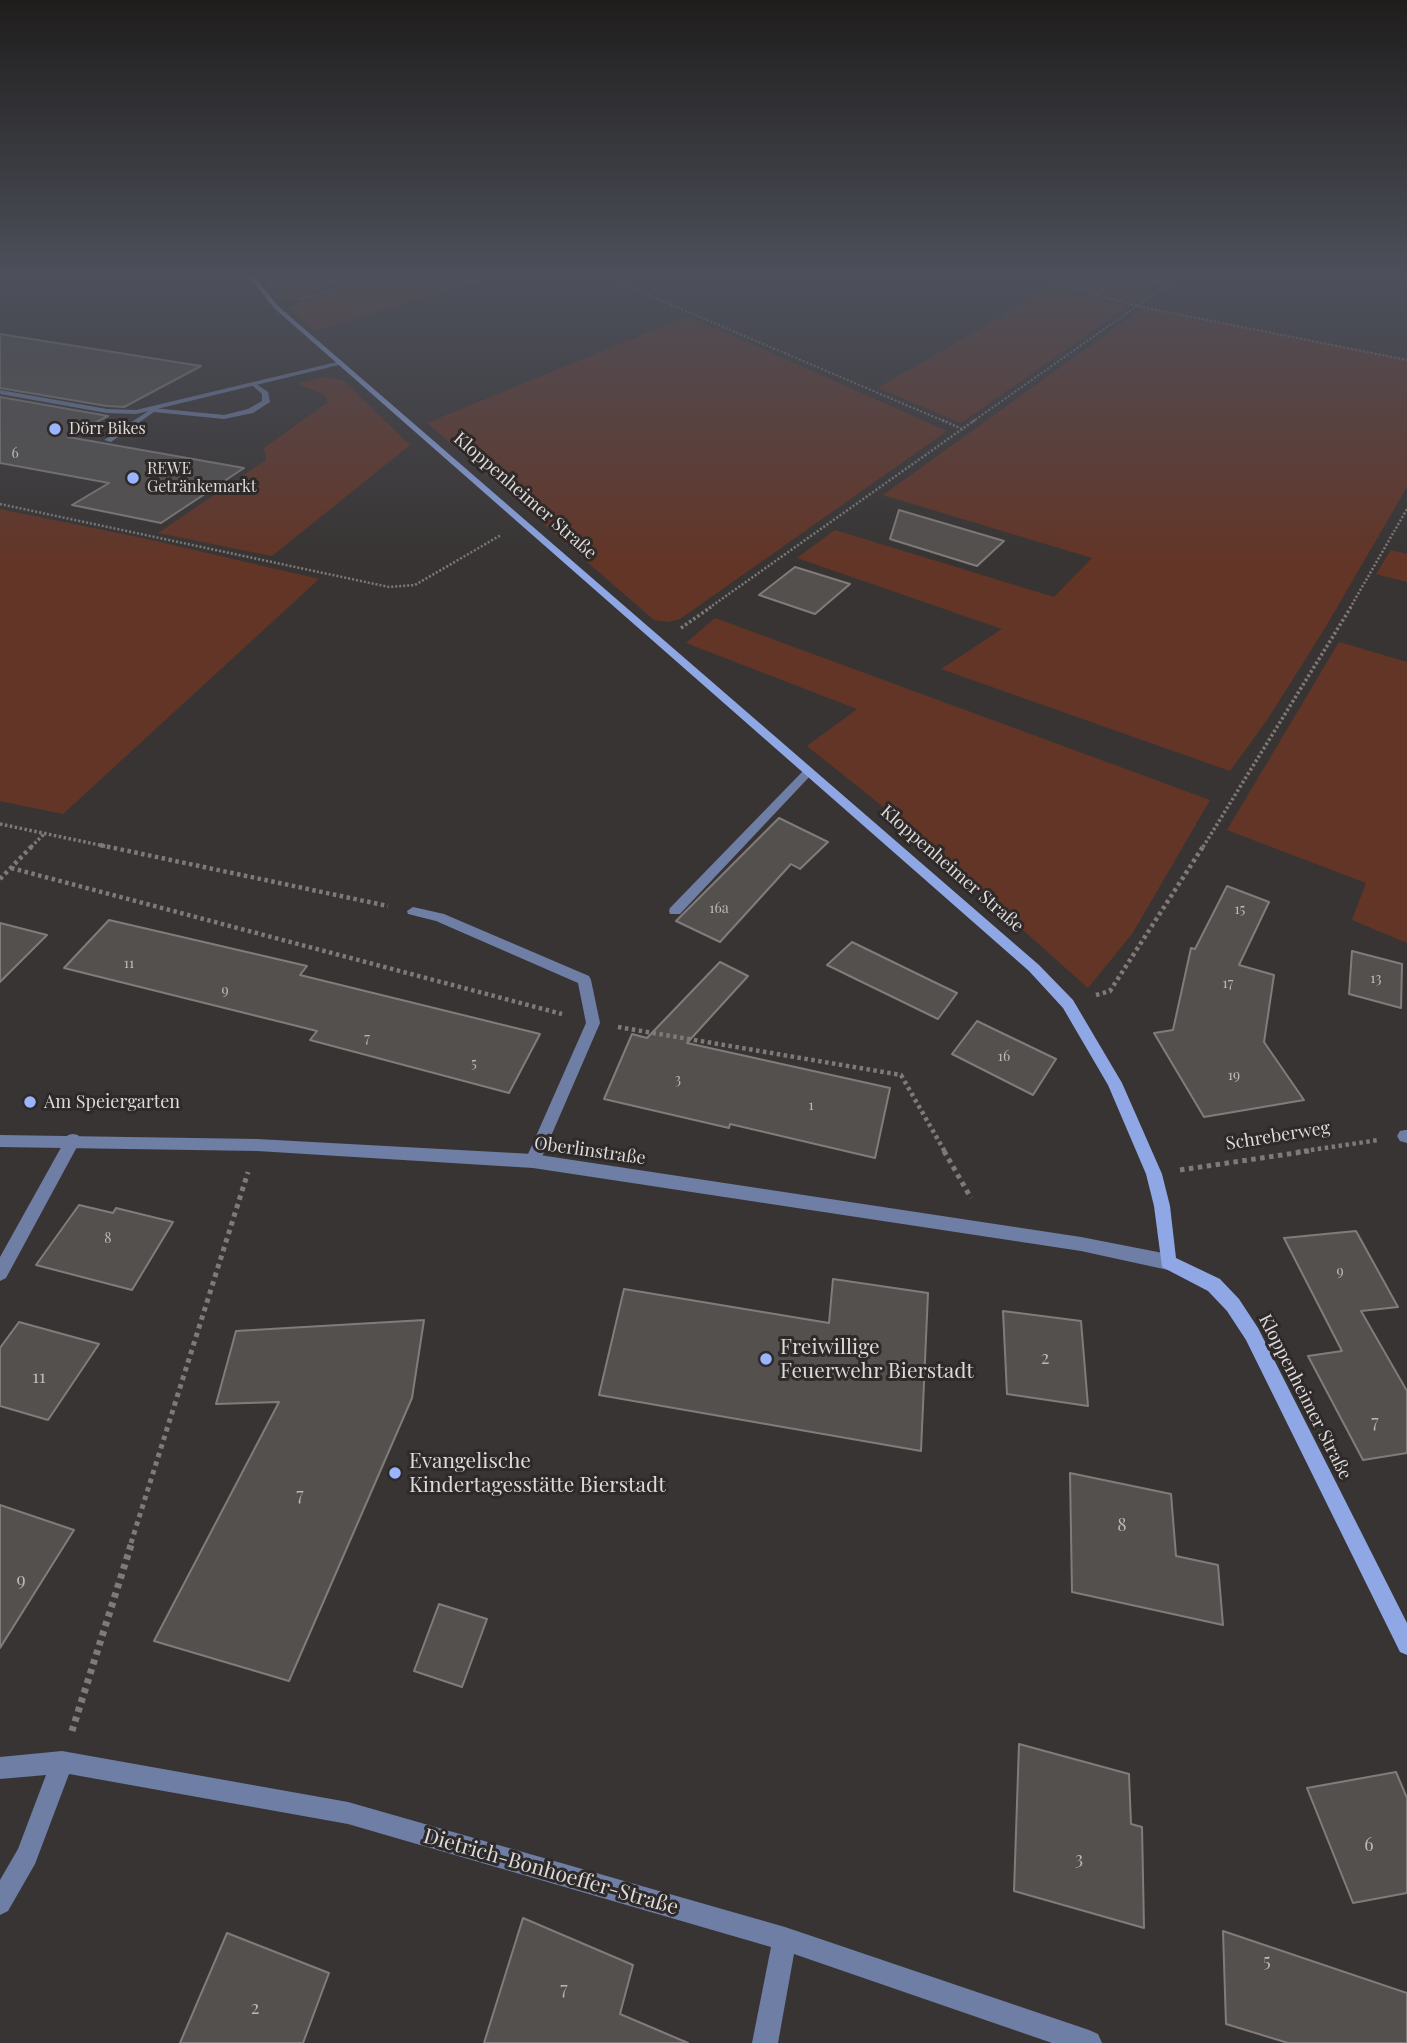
<!DOCTYPE html>
<html>
<head>
<meta charset="utf-8">
<style>
  body { margin:0 }
  canvas { display:block; background:#383433 }
</style>
</head>
<body>
<canvas width="1407" height="2043"></canvas>
<script>
const g = document.querySelector('canvas').getContext('2d');
g.lineJoin = 'round';
function fill(path, color) { g.fillStyle = color; g.fill(path, 'evenodd'); }
const toPath = rows => new Path2D(rows.map(r => 'M' + r).join(''));
function strokePath(path, color, width, dash) { g.strokeStyle = color; g.lineWidth = width; g.lineCap = dash ? 'butt' : 'round'; g.setLineDash(dash || []); g.stroke(path); }
function drawText(font, color, halo, rows, align = 'center') {
  g.font = font + ' "Playfair Display",serif'; g.lineWidth = 6; g.setLineDash([]); g.textBaseline = 'middle'; g.strokeStyle = halo; g.fillStyle = color; for (const [text, x, y, turn = 0] of rows) {
    g.save(); g.translate(x, y); g.rotate((+turn || 0) * Math.PI / 180); g.textAlign = isNaN(turn) ? turn : align; if (halo) g.strokeText(text, 0, 0); g.fillText(text, 0, 0); g.restore();
  }
}
const green = toPath([
  [264,276,362,276,282,300],
  [387,276,495,276,315,331,287,307],
  [1037,276,1163,276,1168,277,1132,302],
  [1052,287,1127,307,961,423,878,388],
  [1144,307,1407,359,1407,487,1325,628,1267,720,1230,771,941,669,1002,629,797,558,835,530,1054,597,1092,558,883,495],
  [688,316,947,431,680,619,668,622,654,620,427,423],
  [324,377,344,381,410,445,272,556,158,533,266,460,264,448,328,402,324,394,297,384],
  [0,509,147,539,319,579,63,814,0,801],
  [1391,550,1407,554,1407,582,1376,574],
  [715,618,1210,800,1132,934,1088,988,896,817,807,746,857,709,686,643],
  [1339,642,1407,662,1407,943,1352,920,1366,883,1227,830]
]);
const building = toPath([
  [0,334,201,366,124,407,107,406,0,388,0,334],
  [0,397,108,416,68,437,244,468,161,523,72,505,109,483,0,463,0,397],
  [899,510,1004,541,977,566,890,539,899,510],
  [795,567,850,584,815,614,759,595,795,567],
  [779,818,828,842,800,869,791,864,720,942,676,921,779,818],
  [1227,886,1269,902,1239,965,1274,975,1264,1042,1304,1100,1204,1117,1154,1033,1173,1030,1191,948,1195,949,1227,886],
  [109,920,307,966,300,975,540,1034,509,1093,310,1040,317,1031,64,968,109,920],
  [0,923,47,935,0,982,0,923],
  [852,942,932,981,957,993,938,1019,827,965,852,942],
  [1352,951,1402,964,1401,1008,1349,994,1352,951],
  [720,962,748,976,687,1043,890,1088,875,1158,730,1124,729,1128,604,1099,632,1034,647,1038,720,962],
  [977,1021,1056,1059,1033,1095,952,1054,977,1021],
  [79,1205,113,1213,116,1208,173,1222,132,1290,36,1265,79,1205],
  [1356,1231,1398,1307,1361,1311,1407,1391,1407,1453,1363,1460,1308,1356,1342,1351,1284,1238,1356,1231],
  [833,1279,928,1293,921,1451,599,1395,624,1289,829,1323,833,1279],
  [1003,1311,1081,1321,1088,1406,1007,1394,1003,1311],
  [424,1320,412,1398,289,1681,154,1641,279,1402,216,1404,236,1331,424,1320],
  [19,1322,99,1344,48,1420,0,1406,0,1348,19,1322],
  [1070,1473,1171,1494,1176,1556,1218,1565,1223,1625,1072,1592,1070,1473],
  [0,1505,74,1530,0,1648,0,1505],
  [439,1604,487,1619,462,1687,414,1671,439,1604],
  [1019,1744,1129,1774,1131,1824,1142,1827,1144,1928,1014,1891,1019,1744],
  [1396,1772,1407,1798,1407,1893,1353,1903,1307,1788,1396,1772],
  [523,1918,633,1965,620,2014,688,2043,484,2043,523,1918],
  [1223,1931,1407,1993,1407,2043,1288,2043,1226,2024,1223,1931],
  [227,1933,329,1973,303,2043,180,2043,227,1933]
]);
const pathFar5 = toPath([
  [604,276,946,422],
  [1026,276,1137,306,1180,276],
  [301,299,378,276],
  [972,422,1137,306,1407,360]
]);
const pathFar4 = toPath([
  [942,420,964,430],
  [0,504,389,587,415,585,501,535],
  [709,608,975,420],
  [1350,608,1407,509]
]);
const pathFar3 = toPath([
  [681,628,711,607],
  [0,824,109,847],
  [31,847,44,834],
  [1203,847,1351,607]
]);
const pathFar2 = toPath([
  [100,845,388,906],
  [11,868,562,1014],
  [0,879,33,845],
  [1096,995,1110,991,1204,845],
  [618,1027,901,1075,945,1152],
  [1297,1152,1379,1140]
]);
const pathFar1 = toPath([
  [944,1151,971,1198],
  [1180,1170,1309,1151],
  [131,1543,248,1172]
]);
const path = toPath([
  [72,1731,132,1542]
]);
const lane = toPath([
  [255,383,268,392,270,402,253,413,224,419,154,412,111,442,104,440,153,408,224,415,248,409,262,401,262,394,252,385,255,383],
  [808,769,812,770,812,774,680,914,670,914,669,911,670,908,804,770,808,769],
  [413,907,444,914,589,976,591,980,600,1023,538,1166,533,1168,528,1166,525,1161,586,1023,578,983,436,921,408,914,407,911,413,907],
  [73,1134,78,1135,81,1140,78,1145,6,1278,0,1281,0,1257,68,1135,73,1134]
]);
const street = toPath([
  [341,361,343,364,136,414,107,413,0,394,0,390,107,409,136,410,341,361],
  [1405,1130,1407,1130,1407,1143,1400,1141,1397,1136,1400,1131,1405,1130],
  [0,1135,257,1139,533,1154,1081,1237,1168,1254,1174,1257,1176,1262,1174,1267,1168,1270,1081,1251,533,1168,257,1151,0,1147,0,1135],
  [62,1751,348,1802,785,1927,1089,2030,1098,2034,1102,2043,1052,2043,794,1954,778,2043,752,2043,771,1947,348,1824,69,1774,35,1864,8,1911,0,1915,0,1880,18,1849,46,1775,0,1779,0,1757,62,1751]
]);
const secondary = toPath([
  [248,276,254,276,278,306,1039,965,1073,1000,1122,1083,1162,1174,1170,1206,1176,1258,1220,1279,1239,1299,1258,1328,1407,1623,1407,1655,1400,1652,1246,1340,1227,1311,1208,1291,1162,1267,1154,1206,1146,1174,1108,1085,1063,1008,1029,971,274,308,248,276]
]);
const markers = [
  [55,429,7,"#9ab5fd"],
  [133,478,7,"#9ab5fd"],
  [30,1102,7,"#9ab5fd"],
  [766,1359,7,"#9ab5fd"],
  [395,1473,7,"#9ab5fd"]
];
const numberNames = [
  ["6",15,454],
  ["16a",719,909],
  ["15",1240,910],
  ["11",129,964],
  ["13",1376,979],
  ["17",1228,984],
  ["9",225,991],
  ["7",367,1039],
  ["16",1004,1057],
  ["5",474,1064],
  ["19",1234,1076],
  ["3",678,1080],
  ["1",811,1106],
  ["8",108,1239],
  ["9",1340,1272]
];
const farPoinames = [
  ["Dörr Bikes",69,429],
  ["REWE",147,469],
  ["Getränkemarkt",147,487]
];
const streetNames = [
  ["Kloppenheimer Straße",525,496,41],
  ["Kloppenheimer Straße",952,869,41],
  ["Schreberweg",1278,1136,-9],
  ["Oberlinstraße",590,1151,8],
  ["Kloppenheimer Straße",1305,1397,63]
];
const poiNames = [
  ["Am Speiergarten",44,1102]
];
const nearNumbernames = [
  ["2",1045,1358],
  ["11",39,1377],
  ["7",1375,1422],
  ["7",300,1495],
  ["8",1122,1525],
  ["9",21,1580],
  ["6",1369,1845],
  ["3",1079,1859],
  ["5",1267,1961],
  ["7",564,1989],
  ["2",255,2008]
];
const nearPoinames = [
  ["Freiwillige",780,1347],
  ["Feuerwehr Bierstadt",780,1371],
  ["Evangelische",409,1461],
  ["Kindertagesstätte Bierstadt",409,1485]
];
const nearStreetnames = [
  ["Dietrich-Bonhoeffer-Straße",551,1872,16]
];
fill(green, '#633527');
fill(building, '#54504e');
strokePath(building, '#817c7b', 2);
strokePath(pathFar5, '#7e7a79', 2, [2, 2]);
strokePath(pathFar4, '#7e7a79', 2.5, [2, 2]);
strokePath(pathFar3, '#7e7a79', 3.5, [2.5, 2.5]);
strokePath(pathFar2, '#7e7a79', 4.5, [3.5, 3.5]);
strokePath(pathFar1, '#7e7a79', 5, [4.5, 4.5]);
strokePath(path, '#7e7a79', 7, [5, 5]);
fill(lane, '#6f7ea5');
fill(street, '#6f7ea5');
fill(secondary, '#8fa7e5');
const sky = g.createLinearGradient(0, 0, 0, 562);
sky.addColorStop(0, '#1f1d1c');
sky.addColorStop(0.49, '#4d505b');
sky.addColorStop(1, '#4d505b00');
g.fillStyle = sky;
g.fillRect(0, 0, 1407, 562);
for (const [x, y, r, color] of markers) { const dot = new Path2D(); dot.arc(x, y, r, 0, 2 * Math.PI); g.fillStyle = color; g.fill(dot); strokePath(dot, '#2e2a29', 2.5); }
drawText('14px', '#bbb8b6', null, numberNames);
drawText('16px', '#dddad9', '#2e2a29', farPoinames, 'left');
drawText('18px', '#dddad9', '#2e2a29', streetNames);
drawText('18px', '#dddad9', '#2e2a29', poiNames, 'left');
drawText('18px', '#bbb8b6', null, nearNumbernames);
drawText('21px', '#dddad9', '#2e2a29', nearPoinames, 'left');
drawText('21px', '#dddad9', '#2e2a29', nearStreetnames);
</script>
</body>
</html>
